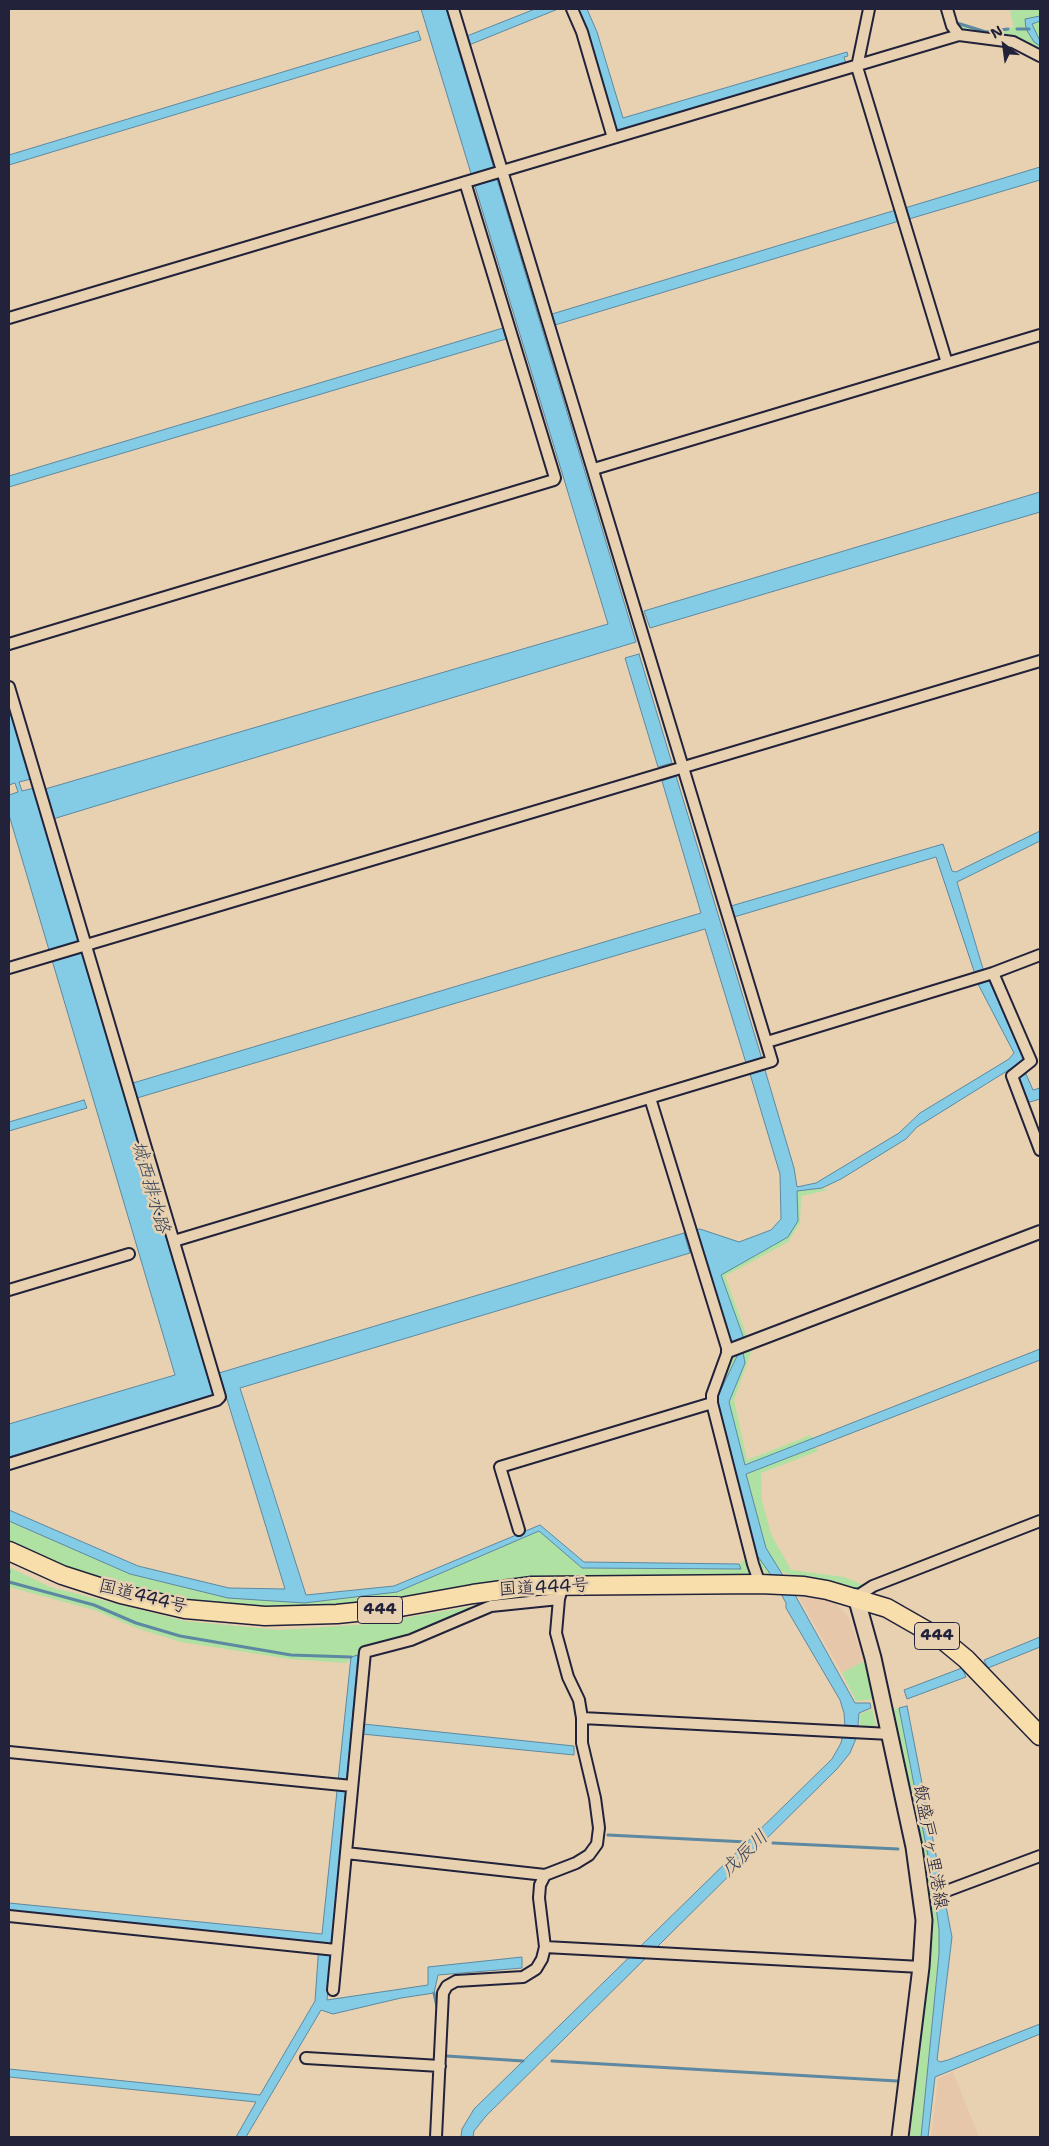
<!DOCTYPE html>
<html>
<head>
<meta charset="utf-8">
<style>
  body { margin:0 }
  #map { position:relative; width:1049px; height:2146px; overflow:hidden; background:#e7d1b0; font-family:"Shantell Sans",sans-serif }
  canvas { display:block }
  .frame { position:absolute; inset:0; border:10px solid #22223b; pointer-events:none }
  .north { position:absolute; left:979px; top:20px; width:50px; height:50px; -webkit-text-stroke:4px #e7d1b0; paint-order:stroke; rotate:330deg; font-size:14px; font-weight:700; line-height:20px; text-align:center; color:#22223b }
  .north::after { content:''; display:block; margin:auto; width:18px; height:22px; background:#22223b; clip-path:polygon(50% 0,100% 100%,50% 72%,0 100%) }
</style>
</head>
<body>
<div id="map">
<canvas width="1049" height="2146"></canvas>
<div class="frame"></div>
<div class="north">N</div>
</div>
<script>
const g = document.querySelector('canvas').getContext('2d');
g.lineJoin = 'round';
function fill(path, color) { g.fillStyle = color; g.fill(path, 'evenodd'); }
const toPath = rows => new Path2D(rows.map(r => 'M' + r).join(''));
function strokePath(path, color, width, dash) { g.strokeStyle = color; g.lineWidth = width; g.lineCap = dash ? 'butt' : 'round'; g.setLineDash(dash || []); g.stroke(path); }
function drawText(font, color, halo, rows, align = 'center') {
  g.font = font + ' "Shantell Sans","Klee One",sans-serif'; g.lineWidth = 5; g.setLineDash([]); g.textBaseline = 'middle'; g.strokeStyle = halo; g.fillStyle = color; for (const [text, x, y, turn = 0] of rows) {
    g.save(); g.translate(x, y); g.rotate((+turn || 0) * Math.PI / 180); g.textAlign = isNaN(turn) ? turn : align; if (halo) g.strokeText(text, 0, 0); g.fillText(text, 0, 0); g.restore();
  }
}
const built = toPath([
  [797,1594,834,1602,848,1616,864,1661,842,1673],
  [953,2072,979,2137,931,2137,938,2079]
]);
const green = toPath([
  [1018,9,1040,9,1040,41,1034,31,1034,42,1040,46,1040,51,963,31,955,21,986,31,1014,27,1010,11],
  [822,1188,828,1190,801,1196,800,1223,788,1242,725,1276,747,1337,730,1347,695,1230,744,1339,721,1275,788,1237,797,1191],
  [748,1348,752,1349,734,1400,747,1460,811,1435,812,1439,745,1465,729,1402,745,1363,743,1352,738,1354,716,1400,754,1551,771,1575,768,1576,752,1553,714,1399,735,1352],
  [815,1447,818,1451,761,1473,762,1501,771,1534,791,1570,844,1577,863,1585,858,1589,788,1574,779,1570,766,1548,746,1474],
  [9,1521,130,1574,228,1598,397,1592,539,1531,582,1568,741,1568,739,1564,746,1559,753,1578,268,1610,191,1603,113,1585,44,1560,9,1543],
  [9,1567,50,1587,185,1621,279,1630,370,1624,485,1604,413,1634,363,1648,358,1655,351,1657,346,1663,290,1659,181,1642,139,1629,94,1610,13,1588,9,1587],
  [864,1661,875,1699,856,1701,842,1673],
  [899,1708,931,1871,939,1929,939,1954,921,2137,910,2137,931,1938,927,1877,891,1710],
  [872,1709,877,1729,860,1729,860,1714]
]);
const water = toPath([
  [421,9,446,9,636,642,43,822,213,1395,9,1457,9,1424,175,1375,9,815,9,795,18,792,15,783,9,785,9,709,31,779,19,782,22,791,34,788,35,792,608,624,421,9],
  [535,9,558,9,469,45,467,36,535,9],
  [578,9,587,9,597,32,623,118,847,52,848,56,844,57,846,63,617,131,587,31,578,9],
  [1040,16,1040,21,1032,24,1040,41,1040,46,1034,42,1026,29,1025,19,1040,16],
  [418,31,421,40,9,165,9,155,418,31],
  [1040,167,1040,180,909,219,905,208,1040,167],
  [896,210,899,221,555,325,552,314,896,210],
  [503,328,506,339,9,487,9,476,503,328],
  [1040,492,1040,512,650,628,644,611,1040,492],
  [639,654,672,763,658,767,625,658,639,654],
  [676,776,762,1059,746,1063,705,929,137,1098,133,1083,701,913,662,781,676,776],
  [1040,831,1040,841,957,882,984,972,975,974,936,857,734,917,731,906,943,844,952,871,956,872,1040,831],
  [989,981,1023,1053,1023,1061,917,1127,906,1139,841,1179,822,1188,797,1191,798,1221,788,1237,721,1275,744,1339,735,1343,729,1338,695,1230,700,1229,739,1242,771,1230,781,1219,780,1174,750,1074,765,1070,794,1168,797,1187,816,1183,899,1133,920,1113,1009,1059,1014,1053,978,984,989,981],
  [1026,1074,1033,1090,1040,1088,1040,1099,1030,1102,1026,1100,1017,1079,1026,1074],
  [84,1100,87,1108,9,1131,9,1122,84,1100],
  [684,1233,690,1253,240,1388,306,1595,394,1586,540,1525,584,1562,739,1564,741,1569,582,1568,539,1531,397,1592,304,1603,228,1598,130,1574,9,1521,9,1510,138,1566,229,1588,285,1589,219,1373,684,1233],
  [1040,1349,1040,1360,746,1474,766,1548,795,1595,855,1703,870,1703,871,1708,859,1713,857,1736,850,1753,837,1769,486,2116,474,2131,473,2137,461,2137,462,2129,474,2109,832,1759,841,1743,845,1727,844,1713,840,1700,786,1608,786,1603,771,1575,754,1551,716,1400,738,1354,743,1352,745,1363,729,1402,745,1465,1040,1349],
  [1040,1637,1040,1647,988,1668,984,1660,1040,1637],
  [358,1655,327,2000,428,1985,428,1967,522,1957,522,1968,438,1975,434,1993,401,1998,333,2014,321,2010,246,2137,236,2137,256,2102,9,2077,9,2069,260,2095,315,2001,319,1944,9,1913,9,1903,322,1934,351,1657,358,1655],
  [962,1668,966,1677,907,1699,904,1690,962,1668],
  [907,1706,952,1937,937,2060,940,2062,948,2060,1040,2024,1040,2034,935,2077,928,2137,921,2137,939,1954,939,1929,931,1871,899,1708,907,1706],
  [363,1724,574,1746,574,1755,362,1734,363,1724]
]);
const stream = toPath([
  [957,23,986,32,1008,29],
  [1017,29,1029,29],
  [9,1572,9,1571],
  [9,1582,94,1605,136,1623,180,1636,291,1655,351,1657],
  [608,1835,747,1842],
  [773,1843,898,1849],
  [434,1993,437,2007],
  [435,2055,437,2014],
  [447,2056,523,2061],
  [552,2061,897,2081]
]);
const minor = toPath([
  [572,9,582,32,613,138],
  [869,9,857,67,947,363],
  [947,9,952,26,959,35,1013,42,1040,56],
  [9,318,959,35],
  [594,469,1040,335],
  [9,644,554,480,555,478,465,182],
  [9,687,220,1397,217,1400,9,1464],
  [9,968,1040,661],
  [993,973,1031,1061,1012,1076,1040,1150],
  [767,1042,993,973,1040,955],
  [650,1098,728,1351,712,1395,712,1403,753,1564,760,1584],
  [174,1241,772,1061,453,9],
  [9,1290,129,1254],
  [519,1530,500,1467,712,1403],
  [856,1597,873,1586,1040,1521],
  [582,1718,890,1734],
  [9,1752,352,1786],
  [346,1853,545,1875],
  [949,1890,1040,1856],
  [9,1916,336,1950],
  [545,1947,921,1967],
  [333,1990,365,1652,411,1640,491,1606,559,1599],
  [306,2058,440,2066],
  [436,2137,443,1993,447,1986,456,1981,523,1977,536,1969,542,1959,545,1947,539,1898,540,1885,545,1875,576,1863,589,1855,597,1844,599,1828,595,1798,582,1743,582,1718,579,1700,568,1677,556,1633,559,1599,563,1585]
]);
const tertiary = toPath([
  [728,1351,1040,1232]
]);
const secondary = toPath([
  [856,1597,873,1658,914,1847,924,1920,921,1967,900,2137]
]);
const trunk = toPath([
  [9,1551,62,1575,121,1594,185,1609,265,1616,337,1614,395,1608,473,1594,532,1586,760,1584,804,1586,827,1590,887,1608,943,1640,966,1659,1040,1736]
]);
const shields = [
  [380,1610,45],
  [937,1636,45]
];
const shieldNames = [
  ["444",380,1610],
  ["444",937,1636]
];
const streetNames = [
  ["国道444号",544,1588,-3],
  ["国道444号",143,1597,14],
  ["飯盛戸ヶ里港線",930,1847,80]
];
const waterNames = [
  ["城西排水路",150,1187,74],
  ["戊辰川",745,1854,-44]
];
fill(built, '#e7c7a9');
fill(green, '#aee1a2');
fill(water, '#84cce5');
strokePath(water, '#5d88a1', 1);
strokePath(stream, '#5d88a1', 3);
strokePath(minor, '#22223b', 14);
strokePath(tertiary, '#22223b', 16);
strokePath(secondary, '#22223b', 19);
strokePath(trunk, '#22223b', 21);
strokePath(minor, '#e7d1b0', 10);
strokePath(tertiary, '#e7d1b0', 12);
strokePath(secondary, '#e7d1b0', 15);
strokePath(trunk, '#f8deab', 18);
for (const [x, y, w] of shields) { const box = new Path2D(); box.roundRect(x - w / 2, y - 13.5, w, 27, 4); g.fillStyle = '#e7d1b0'; g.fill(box); strokePath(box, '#22223b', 1); }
drawText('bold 16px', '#22223b', null, shieldNames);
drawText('18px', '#22223b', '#e7d1b0', streetNames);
drawText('italic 19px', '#36445d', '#e7d1b0', waterNames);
</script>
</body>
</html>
